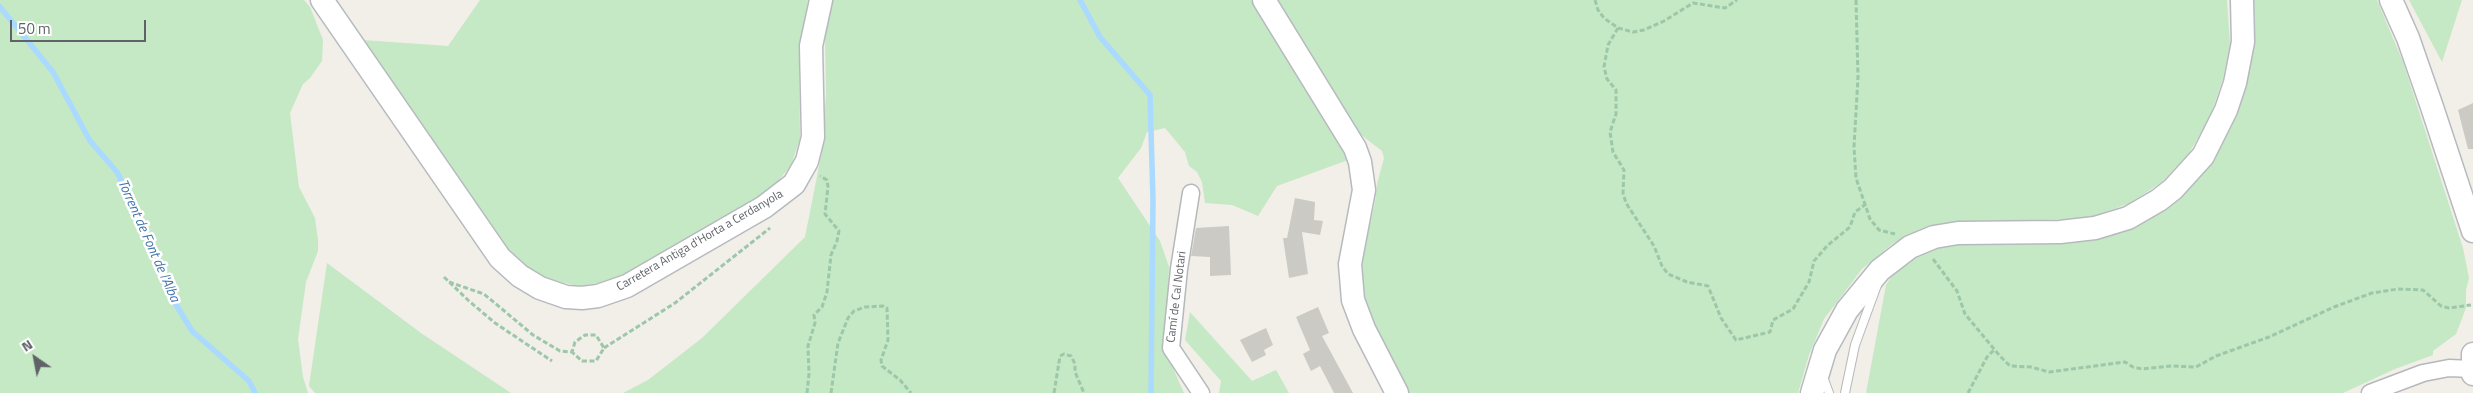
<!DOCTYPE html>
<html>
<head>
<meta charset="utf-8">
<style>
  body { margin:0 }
  #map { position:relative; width:2473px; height:393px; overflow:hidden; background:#f1efe8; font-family:"Titillium Web",sans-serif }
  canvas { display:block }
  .north { position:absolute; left:10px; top:333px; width:50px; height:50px; -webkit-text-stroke:4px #fff; paint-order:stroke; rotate:327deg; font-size:14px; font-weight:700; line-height:20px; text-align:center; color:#5f6368 }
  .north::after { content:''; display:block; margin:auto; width:18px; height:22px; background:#5f6368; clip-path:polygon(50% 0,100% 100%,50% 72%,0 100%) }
  .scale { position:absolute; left:10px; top:20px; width:136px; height:22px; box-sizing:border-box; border:2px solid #5f6368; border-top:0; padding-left:6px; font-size:15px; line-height:18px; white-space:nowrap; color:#5f6368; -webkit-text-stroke:4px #fff; paint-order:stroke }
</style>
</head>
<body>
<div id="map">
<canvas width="2473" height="393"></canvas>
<div class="north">N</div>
<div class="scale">50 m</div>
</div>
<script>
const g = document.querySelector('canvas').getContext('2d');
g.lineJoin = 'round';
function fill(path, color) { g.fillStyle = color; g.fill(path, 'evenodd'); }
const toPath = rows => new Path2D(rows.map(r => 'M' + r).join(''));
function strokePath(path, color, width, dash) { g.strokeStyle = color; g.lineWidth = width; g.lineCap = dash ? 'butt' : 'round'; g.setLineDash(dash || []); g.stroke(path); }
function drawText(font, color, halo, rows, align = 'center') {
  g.font = font + ' "Titillium Web",sans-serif'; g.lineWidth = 5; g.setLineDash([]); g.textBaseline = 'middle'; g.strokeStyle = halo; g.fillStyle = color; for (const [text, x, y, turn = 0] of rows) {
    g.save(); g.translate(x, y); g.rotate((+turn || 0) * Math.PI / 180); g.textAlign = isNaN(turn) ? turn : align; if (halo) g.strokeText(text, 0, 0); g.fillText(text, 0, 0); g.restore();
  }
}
const green = toPath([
  [0,0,304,0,310,7,323,40,322,61,310,78,303,84,290,113,299,187,315,218,318,240,318,251,306,282,298,339,303,377,308,393,0,393],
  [480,0,808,0,799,49,800,139,791,165,776,184,767,192,623,275,598,283,578,286,548,279,535,272,523,265,503,244,363,40,448,46],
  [832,0,1251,0,1348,160,1277,186,1258,216,1232,205,1205,203,1202,182,1197,172,1189,166,1185,152,1165,128,1147,132,1141,148,1118,178,1160,241,1169,267,1165,350,1184,393,623,393,648,380,702,338,805,237,822,151,826,95,825,38],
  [1277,0,2227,0,2230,44,2223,78,2210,117,2189,153,2162,182,2130,203,2094,216,2075,219,1945,223,1921,229,1892,244,1862,269,1824,319,1809,355,1798,393,1409,393,1373,326,1363,296,1362,259,1375,202,1377,184,1384,158,1382,151,1355,130],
  [2250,0,2377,0,2403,62,2463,248,2469,278,2466,290,2466,308,2456,334,2433,351,2433,355,2395,369,2343,393,1866,393,1886,285,1893,274,1911,257,1934,247,1970,243,2054,241,2203,171],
  [2409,0,2462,0,2442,62],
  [327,263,421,333,511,393,315,393,309,386],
  [1190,312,1252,381,1276,370,1289,393,1219,393,1221,381,1185,340]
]);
const stream = toPath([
  [1080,0,1100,37,1150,95,1153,200,1151,393],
  [0,7,53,72,90,141,117,172,158,259,172,298,192,331,249,381,255,393]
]);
const building = toPath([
  [2473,103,2473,149,2468,149,2458,110],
  [1295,198,1315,202,1314,220,1323,221,1320,235,1302,232,1308,274,1289,278,1283,238,1287,238],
  [1229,226,1231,275,1210,276,1210,257,1191,256,1196,228],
  [1318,307,1329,333,1322,336,1353,393,1334,393,1320,366,1311,371,1303,354,1310,350,1296,317],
  [1266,328,1273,345,1264,350,1266,355,1252,362,1240,340]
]);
const path = toPath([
  [1595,0,1598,10,1604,18,1618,28,1633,32,1644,30,1664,21,1693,3,1725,8,1737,0],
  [1856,0,1858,77,1854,147,1856,178,1870,219,1879,230,1895,234],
  [1618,28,1608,45,1604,67,1607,79,1616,90,1616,114,1610,132,1613,152,1624,170,1623,193,1626,203,1654,246,1662,266,1668,274,1687,282,1708,286,1721,318,1736,340,1770,332,1773,320,1793,309,1809,282,1814,261,1828,245,1850,227,1855,212,1866,204],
  [1933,259,1957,291,1965,314,1999,355,2010,366,2031,367,2049,372,2125,362,2133,367,2142,369,2172,366,2196,367,2216,356,2269,337,2334,307,2372,293,2398,289,2423,290,2441,306,2449,308,2471,305],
  [444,277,469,301,495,323,552,361],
  [449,282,484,294,533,335,560,351,572,352,575,342,585,335,596,335,604,348,596,361,582,361,572,352],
  [604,348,675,303,770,228],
  [807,393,809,374,808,346,815,323,814,315,822,307,827,292,831,255,837,241,839,231,825,214,828,187,827,180,820,176],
  [831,393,838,343,848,318,854,311,865,307,883,306,887,308,888,340,881,360,882,366,900,380,911,393],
  [1054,393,1060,356,1064,354,1071,356,1075,364,1075,372,1084,393],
  [1968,393,1987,357,1994,350]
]);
const lane = toPath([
  [1823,377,1829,393],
  [1845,393,1855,345,1877,285]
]);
const street = toPath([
  [1191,193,1179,269,1171,348,1201,393],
  [2370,393,2423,373,2449,368,2472,369]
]);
const secondary = toPath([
  [322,0,500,258,520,276,540,288,566,297,582,298,598,296,627,286,764,207,794,184,807,161,813,137,811,46,821,0],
  [1264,0,1355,148,1360,162,1364,190,1350,264,1353,300,1364,329,1397,393],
  [2391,0,2408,38,2432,107,2473,231],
  [2473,354,2473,374],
  [1812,393,1825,350,1847,310,1880,270,1910,247,1934,237,1958,233,2060,232,2095,228,2128,218,2159,200,2173,189,2203,156,2226,110,2235,83,2243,42,2242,0]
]);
const streetNames = [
  ["Carretera Antiga d'Horta a Cerdanyola",700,241,-30],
  ["Camí de Cal Notari",1177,297,-83]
];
const waterNames = [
  ["Torrent de Font de l'Alba",148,241,66]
];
fill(green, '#c5e8c5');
strokePath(stream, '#aadaff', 5.5);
fill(building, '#cccac5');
strokePath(lane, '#b5b8bc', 10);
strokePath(street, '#b5b8bc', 19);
strokePath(secondary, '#b6babf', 25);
strokePath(path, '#9cc7a9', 3, [5, 2.5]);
strokePath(lane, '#fff', 8);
strokePath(street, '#fff', 16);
strokePath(secondary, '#fff', 22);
drawText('12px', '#5f6368', '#fff', streetNames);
drawText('italic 14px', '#4174aa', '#fff', waterNames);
</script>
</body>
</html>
